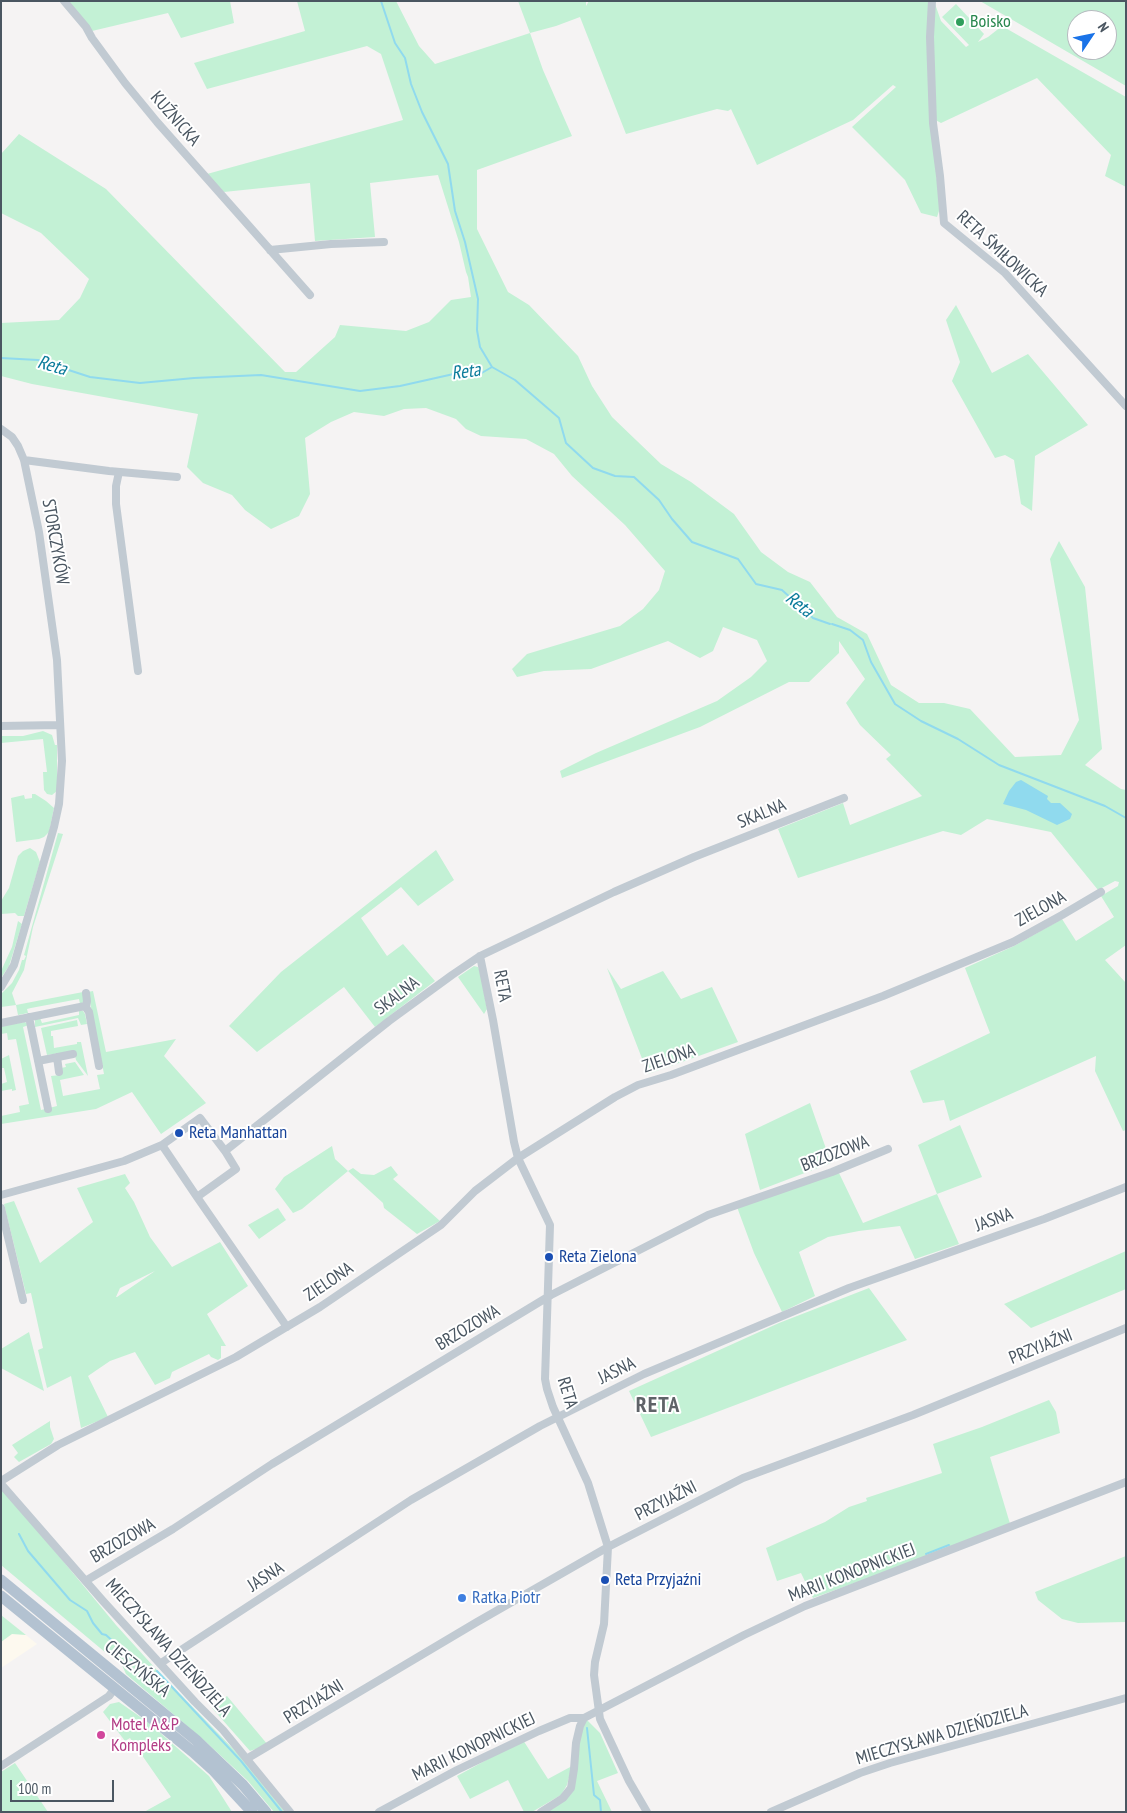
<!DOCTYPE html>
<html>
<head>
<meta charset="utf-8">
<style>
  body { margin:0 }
  #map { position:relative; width:1127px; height:1813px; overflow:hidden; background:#f5f3f3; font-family:"PT Sans Narrow",sans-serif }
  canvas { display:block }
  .frame { position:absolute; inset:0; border:2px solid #4a5661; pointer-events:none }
  .north { position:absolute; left:1067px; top:10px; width:50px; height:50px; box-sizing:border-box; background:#fff; border:1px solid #b7bbc0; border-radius:50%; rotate:56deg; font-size:14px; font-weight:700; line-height:20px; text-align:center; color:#4a5661 }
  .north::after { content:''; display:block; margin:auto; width:18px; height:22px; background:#1a73e8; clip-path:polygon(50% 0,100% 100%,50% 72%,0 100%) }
  .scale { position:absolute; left:10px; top:1780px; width:104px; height:22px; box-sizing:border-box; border:2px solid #4a5661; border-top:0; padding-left:6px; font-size:15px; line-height:18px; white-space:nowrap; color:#4a5661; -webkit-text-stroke:4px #fff; paint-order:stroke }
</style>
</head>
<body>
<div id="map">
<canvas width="1127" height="1813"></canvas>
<div class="frame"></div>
<div class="north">N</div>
<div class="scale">100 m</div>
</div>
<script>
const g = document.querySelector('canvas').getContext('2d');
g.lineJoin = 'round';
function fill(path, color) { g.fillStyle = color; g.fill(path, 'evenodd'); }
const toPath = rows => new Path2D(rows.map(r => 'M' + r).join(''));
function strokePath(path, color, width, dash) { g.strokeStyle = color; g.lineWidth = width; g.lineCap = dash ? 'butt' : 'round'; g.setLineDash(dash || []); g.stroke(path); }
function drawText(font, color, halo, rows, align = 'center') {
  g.font = font + ' "PT Sans Narrow",sans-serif'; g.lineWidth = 4; g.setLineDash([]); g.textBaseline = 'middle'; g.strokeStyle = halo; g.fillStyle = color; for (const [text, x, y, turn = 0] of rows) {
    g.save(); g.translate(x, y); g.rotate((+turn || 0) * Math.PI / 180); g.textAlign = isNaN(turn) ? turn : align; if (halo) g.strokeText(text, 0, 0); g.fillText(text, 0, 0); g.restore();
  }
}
const commercial = toPath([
  [1,1615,37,1644,1,1668]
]);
const green = toPath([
  [68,1,230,1,234,23,181,38,168,13,92,31],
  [297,1,396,1,419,46,435,64,530,33,518,1,586,1,586,6,589,1,934,1,941,21,966,47,969,45,942,17,956,4,984,34,978,42,988,37,1002,26,1126,97,1126,187,1105,176,1111,155,1037,78,941,123,930,117,940,208,937,217,921,213,905,180,852,127,896,87,893,85,853,120,757,165,731,109,728,111,717,109,626,134,580,17,556,26,530,33,543,70,572,136,477,170,477,229,508,292,529,305,578,356,592,386,612,417,661,464,691,482,734,514,761,552,788,572,810,582,837,617,867,634,891,685,919,703,944,703,970,709,1015,757,1061,755,1079,720,1050,559,1059,541,1085,587,1102,749,1085,765,1121,789,1126,790,1126,945,1105,960,1126,983,1126,1130,1123,1131,1095,1071,1096,1056,950,1121,944,1100,923,1103,910,1071,990,1033,965,968,1014,946,1062,919,1076,941,1114,917,1101,896,1118,886,1119,882,1115,881,1098,890,1051,832,987,819,961,835,943,831,798,878,778,829,843,803,850,825,922,796,886,759,891,755,860,725,846,703,865,679,839,641,839,653,809,682,789,682,700,727,562,778,560,771,596,753,717,701,751,677,767,661,757,640,723,627,713,651,700,658,668,641,591,669,544,671,517,677,512,669,527,654,620,626,643,609,659,590,665,571,625,525,572,476,554,454,526,439,481,436,466,429,456,419,426,408,404,409,384,416,354,412,331,422,305,438,310,494,299,516,271,529,245,510,232,495,203,483,187,467,198,414,32,384,1,376,1,323,59,320,80,298,89,279,41,233,1,213,1,154,19,134,106,189,285,372,296,372,335,337,340,325,406,331,429,322,451,300,471,297,468,277,466,272,459,242,438,175,370,183,375,237,315,241,310,183,224,192,207,174,403,120,381,54,367,46,207,89,194,63,305,31],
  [980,1,1126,1,1126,86],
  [1077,20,1107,20,1107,50,1077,50],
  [956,305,992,373,1028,354,1088,425,1035,456,1032,511,1021,504,1014,460,1005,455,995,458,952,381,960,362,946,320],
  [43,731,52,735,55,745,57,745,57,791,52,795,47,794,44,790,43,772,47,772,43,739,1,743,1,736,23,736],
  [32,794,35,794,46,801,54,808,49,832,44,837,39,839,16,842,11,798,24,795,25,799,32,798],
  [58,833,63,834,33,927,24,970,12,993,16,1005,83,992,84,1002,80,1004,79,999,31,1008,27,1009,28,1013,18,1015,16,1005,1,1007,1,994,12,983,19,970,22,960,24,960,26,956,24,955],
  [30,848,36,852,40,862,24,916,18,916,15,913,1,914,1,901,9,888,18,856,23,851],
  [436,850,454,880,418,906,401,887,361,918,387,956,403,944,435,981,375,1027,344,987,257,1052,229,1026,281,972],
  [18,921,22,924,9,966,1,978,1,971,12,947],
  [474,966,478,967,480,971,487,1009,484,1014,458,977],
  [607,968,621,989,663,971,681,999,712,987,738,1042,648,1074],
  [93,991,106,1052,176,1039,164,1056,206,1103,161,1134,132,1092,96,1109,1,1124,1,1116,20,1112,19,1106,29,1104,16,1039,8,1040,7,1033,1,1034,1,1026,25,1022,29,1025,23,1027,41,1110,57,1106,51,1076,60,1075,61,1068,66,1067,65,1064,75,1062,84,1075,60,1080,63,1096,100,1089,97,1075,104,1074,88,992],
  [79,1010,83,1011,85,1014,87,1024,81,1025,78,1018,35,1027,35,1020,40,1018,42,1023,79,1015],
  [77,1020,78,1026,51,1031,51,1036,53,1036,54,1048,77,1044,77,1042,81,1042,88,1076,76,1060,74,1051,47,1055,41,1028],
  [9,1055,16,1090,12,1091,12,1089,1,1091,1,1084,7,1082,4,1068,1,1068,1,1059],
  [810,1103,831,1163,760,1190,745,1134],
  [960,1125,982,1177,937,1194,959,1244,915,1259,900,1226,859,1231,828,1237,799,1252,815,1296,782,1312,754,1253,737,1207,839,1173,863,1223,937,1194,918,1145],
  [332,1146,335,1159,348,1171,353,1168,361,1174,374,1175,391,1166,398,1175,393,1179,440,1221,417,1234,384,1208,383,1203,348,1171,302,1209,293,1213,275,1189,284,1177],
  [125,1174,130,1183,125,1188,134,1202,150,1237,172,1267,220,1242,248,1286,207,1314,226,1346,221,1346,221,1358,218,1360,211,1357,209,1354,172,1372,170,1378,155,1385,135,1352,110,1361,88,1376,108,1417,81,1428,71,1376,47,1388,38,1350,43,1348,31,1293,26,1294,4,1204,14,1201,40,1263,93,1222,77,1188],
  [155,1271,117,1297,116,1297,120,1288],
  [278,1208,286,1220,259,1239,248,1225],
  [1126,1251,1126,1289,1031,1328,1004,1304],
  [869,1288,907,1340,651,1437,629,1391,779,1323],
  [29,1332,44,1391,1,1368,1,1349],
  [1049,1400,1056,1412,1060,1433,990,1457,1011,1527,813,1598,801,1573,777,1581,766,1548,825,1522,849,1507,867,1501,866,1498,942,1473,933,1444,982,1427],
  [50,1421,50,1427,54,1439,51,1444,19,1462,14,1457,18,1453,12,1445],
  [1,1486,116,1625,155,1668,243,1759,285,1812,274,1812,248,1781,206,1742,126,1674,121,1663,106,1653,1,1565],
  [1126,1556,1126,1622,1078,1623,1062,1619,1038,1600,1035,1592],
  [1,1615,26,1635,12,1634,1,1642],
  [227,1696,268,1745,250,1751,212,1708],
  [119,1702,149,1723,209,1776,232,1812,144,1812,171,1797,130,1738,125,1741,103,1712,110,1704],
  [587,1720,600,1733,618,1773,597,1781,612,1812,546,1812,569,1795,581,1728],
  [523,1740,548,1779,572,1766,567,1785,561,1795,532,1812,524,1812,508,1780,470,1799,457,1776],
  [15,1763,48,1812,1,1812,1,1772]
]);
const water = toPath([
  [1021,780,1048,796,1047,799,1051,803,1060,803,1072,814,1070,819,1057,825,1026,810,1003,804,1009,791,1016,782]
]);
const stream = toPath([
  [381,1,395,43,405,58,411,84,422,112,448,164,455,211,465,242,478,299,477,330,480,347,492,367,515,380,559,418,566,443,593,468,615,476,634,477,659,500,672,519,692,542,738,559,756,584,782,590,813,618,830,624],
  [1,358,38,360,90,377,140,383,194,378,261,375,360,391,400,386,467,371,480,374,492,367],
  [832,624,850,630,863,640,871,662,895,704,921,721,958,739,999,765,1105,806,1126,818],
  [19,1534,28,1551,70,1600,87,1611,93,1623,102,1634,106,1635,138,1664],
  [926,1554,949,1545],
  [157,1671,241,1761,282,1812],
  [587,1728,594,1795,600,1800,601,1812]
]);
const minor = toPath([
  [64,1,86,27,92,38,125,83,157,122,310,295],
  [932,1,930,37,933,123,940,176,944,223,1005,273,1126,406],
  [270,250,331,244,384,242],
  [1,429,12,437,18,446,24,460,39,532,57,660,62,761,59,804,54,827,14,965,1,987],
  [24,460,109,471,177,477],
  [119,472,116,486,116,504,138,671],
  [1,726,59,725],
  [480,956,493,1020,514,1142,518,1158,550,1225,545,1379,547,1389,553,1407,588,1483,608,1547,604,1624,595,1662,594,1675,600,1719,629,1781,647,1812],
  [86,993,87,1001,86,1007],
  [29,1017,48,1109],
  [1,1023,85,1006,89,1012,99,1066],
  [57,1057,59,1072],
  [38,1061,73,1054],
  [162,1145,197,1197],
  [225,1151,236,1169,197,1197,287,1327],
  [1,1195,124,1161,162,1145,200,1118,225,1151,389,1021,452,975,480,956,614,892,694,857,844,798],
  [1,1208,23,1300],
  [1,1481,58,1445,236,1357,320,1307,441,1225,475,1191,518,1158,615,1097,638,1085,671,1075,883,996,1013,942,1062,915,1101,892],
  [1,1484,103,1601,195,1702,223,1730,290,1812],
  [87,1580,173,1529,272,1464,551,1295,708,1215,832,1172,888,1149],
  [161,1663,411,1500,540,1426,644,1374,849,1288,1044,1219,1126,1187],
  [248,1758,477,1622,608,1547,743,1478,913,1415,1126,1328],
  [1,1766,80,1715,109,1696,115,1688],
  [379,1812,457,1770,539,1731,570,1718,584,1718],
  [541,1812,563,1798,571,1788,574,1769,576,1743,580,1726,584,1718,744,1635,805,1606,1126,1482],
  [771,1812,860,1773,890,1763,1126,1698]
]);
const primary = toPath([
  [1,1580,196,1740,243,1785,266,1812],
  [1,1596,193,1752,214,1771,252,1812]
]);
const markers = [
  [960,22,5,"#2e9e5b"],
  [179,1133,5,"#1a4fb4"],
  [549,1257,5,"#1a4fb4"],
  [605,1580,5,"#1a4fb4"],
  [462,1598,5,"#3f7fe0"],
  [101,1735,5,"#d1479c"]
];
const leisureNames = [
  ["Boisko",970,22]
];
const streetNames = [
  ["KUŹNICKA",175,119,49],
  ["RETA ŚMIŁOWICKA",1002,254,43],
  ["STORCZYKÓW",55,542,80],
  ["SKALNA",762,814,-22],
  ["ZIELONA",1041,909,-29],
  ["RETA",502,986,79],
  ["SKALNA",397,996,-37],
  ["ZIELONA",669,1059,-19],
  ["BRZOZOWA",835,1154,-21],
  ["JASNA",994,1220,-20],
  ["ZIELONA",329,1282,-34],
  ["BRZOZOWA",468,1328,-31],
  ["PRZYJAŹNI",1041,1347,-22],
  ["JASNA",617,1371,-26],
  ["RETA",567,1393,73],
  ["PRZYJAŹNI",666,1501,-27],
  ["BRZOZOWA",123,1541,-30],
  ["MARII KONOPNICKIEJ",852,1573,-21],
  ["JASNA",266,1577,-33],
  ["MIECZYSŁAWA DZIEŃDZIELA",168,1648,48],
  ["CIESZYŃSKA",137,1669,39],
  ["PRZYJAŹNI",314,1702,-32],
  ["MIECZYSŁAWA DZIEŃDZIELA",942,1735,-16],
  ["MARII KONOPNICKIEJ",474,1747,-26]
];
const transitNames = [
  ["Reta Manhattan",189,1133],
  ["Reta Zielona",559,1257],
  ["Reta Przyjaźni",615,1580]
];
const shopNames = [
  ["Ratka Piotr",472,1598]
];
const hotelNames = [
  ["Motel A&P",111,1725],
  ["Kompleks",111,1746]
];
const waterNames = [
  ["Reta",52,366,16],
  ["Reta",466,372,-8],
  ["Reta",799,605,38]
];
const districtNames = [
  ["RETA",658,1406]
];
fill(commercial, '#fdf9ef');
fill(green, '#c3f1d5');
fill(water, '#90daee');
strokePath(stream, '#90daee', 2);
strokePath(minor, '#c1cad2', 8);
strokePath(primary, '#b3c2d1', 11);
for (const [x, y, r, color] of markers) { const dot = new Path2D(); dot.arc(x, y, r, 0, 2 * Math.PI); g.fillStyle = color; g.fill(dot); strokePath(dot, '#fff', 2); }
drawText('18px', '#27864d', '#fff', leisureNames, 'left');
drawText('18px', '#4a5661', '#fff', streetNames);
drawText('18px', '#164399', '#fff', transitNames, 'left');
drawText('18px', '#366cbe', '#fff', shopNames, 'left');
drawText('18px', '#b23c85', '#fff', hotelNames, 'left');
drawText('italic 19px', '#0c7c9b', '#fff', waterNames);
g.letterSpacing = '1px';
drawText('bold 22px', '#5f6368', '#fff', districtNames);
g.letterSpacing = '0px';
</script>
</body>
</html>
